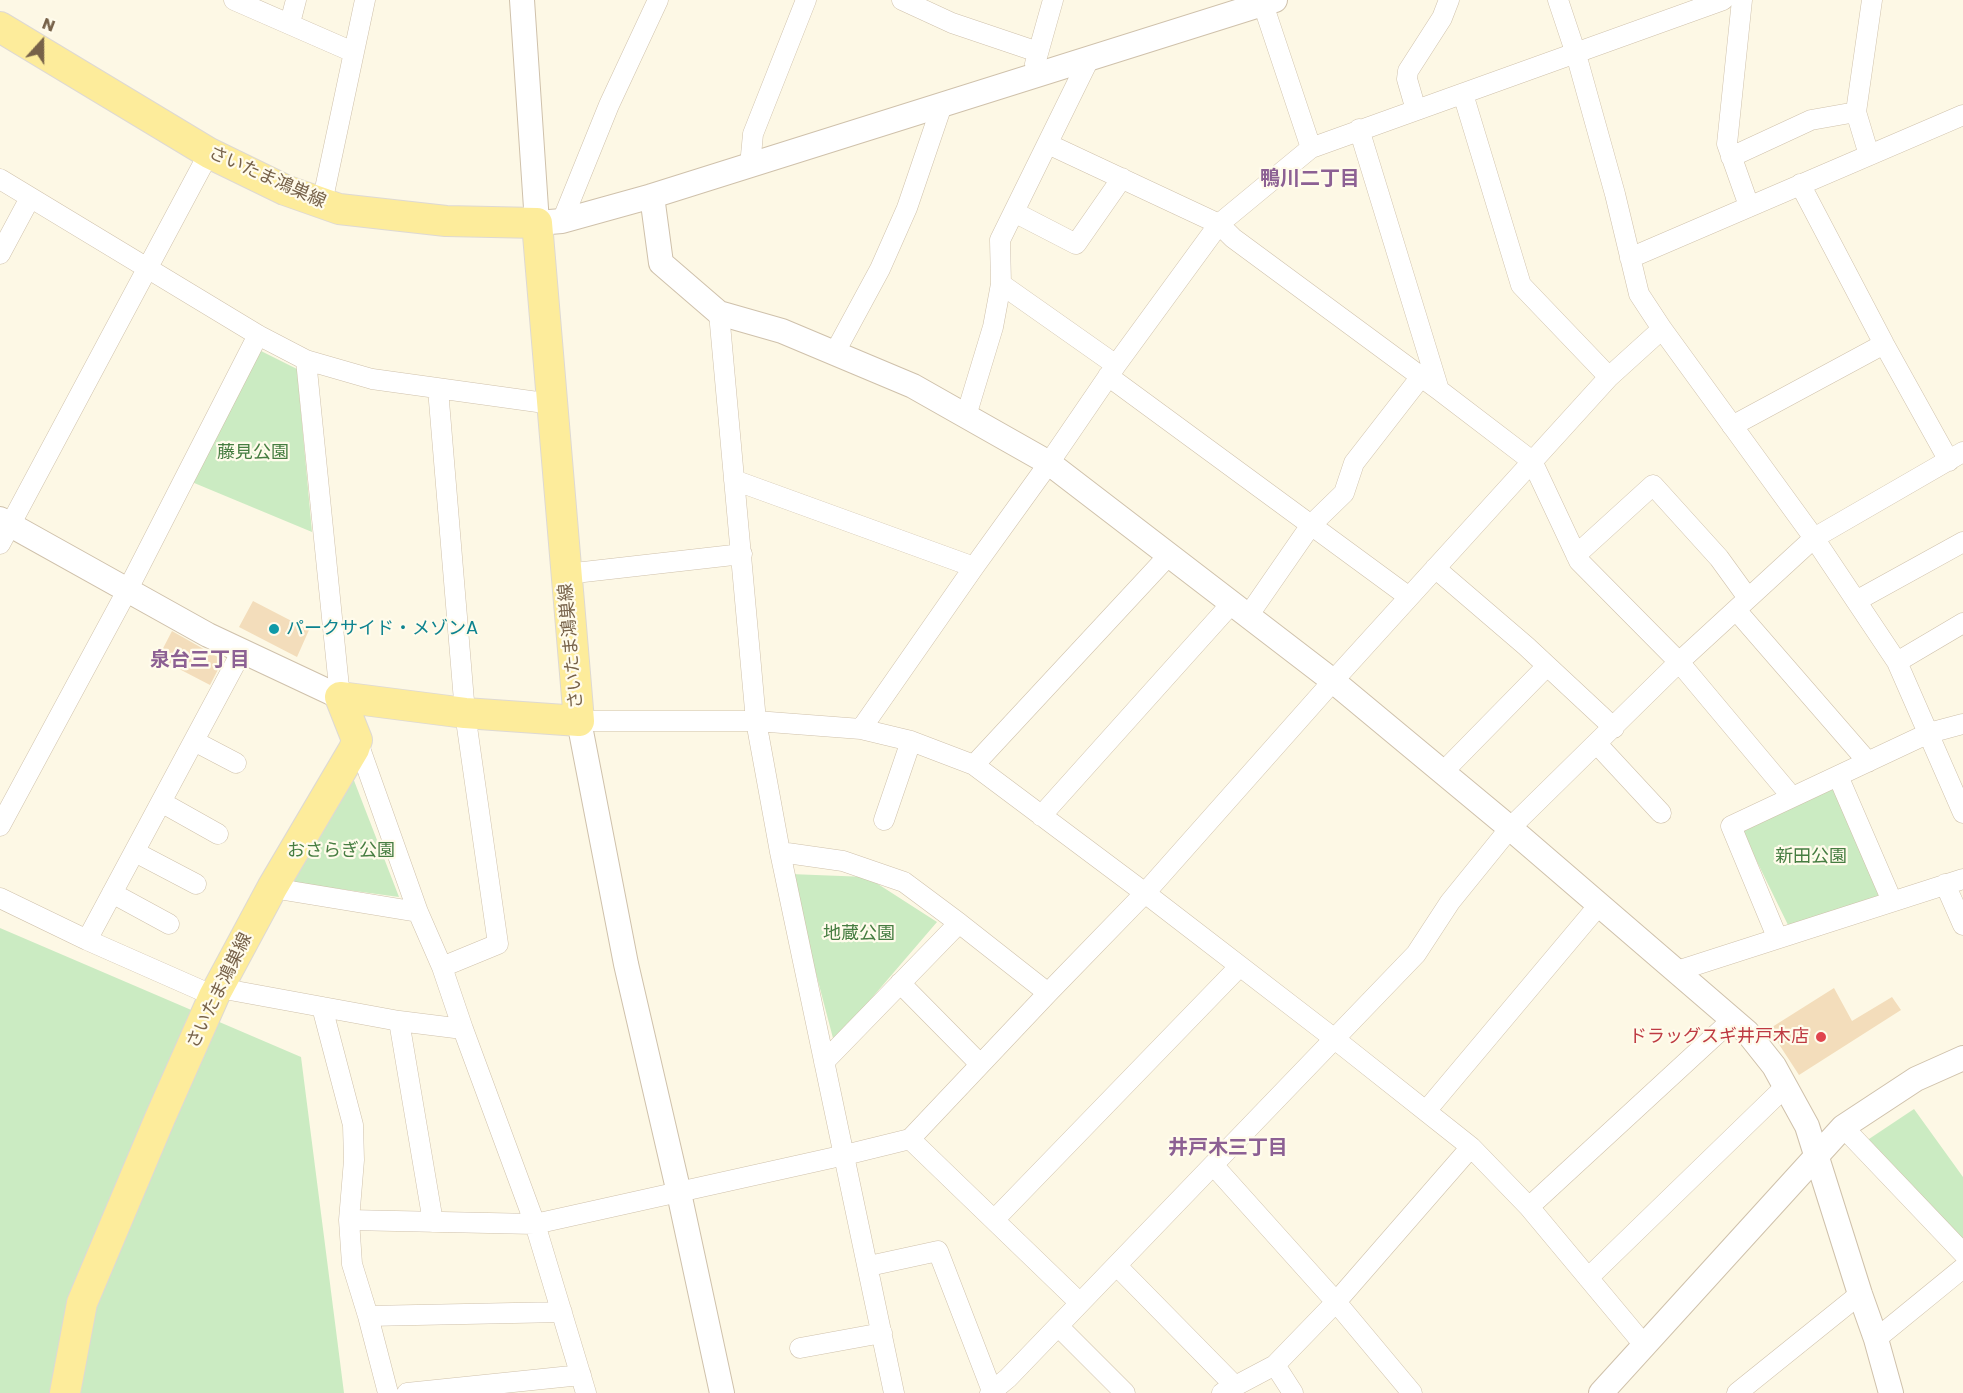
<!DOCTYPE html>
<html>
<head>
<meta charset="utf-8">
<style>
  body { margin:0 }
  #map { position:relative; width:1963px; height:1393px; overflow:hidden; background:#fdf8e5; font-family:Poppins,sans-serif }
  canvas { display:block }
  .north { position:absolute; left:12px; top:12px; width:60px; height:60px; -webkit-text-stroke:4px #fffbeb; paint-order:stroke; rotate:21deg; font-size:16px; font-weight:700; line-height:24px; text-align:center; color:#776249 }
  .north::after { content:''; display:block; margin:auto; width:21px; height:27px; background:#776249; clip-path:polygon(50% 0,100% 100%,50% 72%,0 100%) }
</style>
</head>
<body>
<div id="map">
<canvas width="1963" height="1393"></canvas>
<div class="north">N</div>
</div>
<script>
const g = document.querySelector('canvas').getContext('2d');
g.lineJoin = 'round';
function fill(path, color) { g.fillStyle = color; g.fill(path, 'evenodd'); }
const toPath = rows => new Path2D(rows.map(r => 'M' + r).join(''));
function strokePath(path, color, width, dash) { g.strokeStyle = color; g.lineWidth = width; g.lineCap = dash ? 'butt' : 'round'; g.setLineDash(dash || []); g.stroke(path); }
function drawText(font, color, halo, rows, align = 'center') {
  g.font = font + ' Poppins,"Noto Sans JP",sans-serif'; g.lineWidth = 4.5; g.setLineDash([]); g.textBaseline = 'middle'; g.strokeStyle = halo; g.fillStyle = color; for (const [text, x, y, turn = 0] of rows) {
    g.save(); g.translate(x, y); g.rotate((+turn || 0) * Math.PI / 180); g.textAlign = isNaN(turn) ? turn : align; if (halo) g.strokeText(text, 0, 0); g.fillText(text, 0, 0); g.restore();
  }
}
const green = toPath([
  [243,342,297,369,312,532,187,480],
  [348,765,399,897,281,881],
  [1833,786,1882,895,1789,927,1741,829],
  [790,874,867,877,937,922,834,1042],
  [0,928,301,1057,344,1393,0,1393],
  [1914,1109,1963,1177,1963,1239,1960,1241,1866,1141]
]);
const building = toPath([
  [253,601,309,630,297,657,239,627],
  [172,631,223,660,210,685,158,658],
  [1834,988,1852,1021,1892,997,1901,1010,1799,1075,1769,1029]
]);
const minor = toPath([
  [234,0,353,52],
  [902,0,952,23,1038,52],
  [1558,0,1576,54,1615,194,1639,294,1662,329,1814,538,1897,662,1963,813],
  [1742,0,1727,144,1749,206],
  [1263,4,1311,148],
  [290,23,296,0],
  [1035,64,1053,0],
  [1463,94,1521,285,1609,377],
  [1416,110,1407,79,1408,71,1442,18,1449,0],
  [1359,129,1439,390],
  [1048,144,1219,224,1233,238,1439,390,1532,461,1579,561,1679,662,1792,797],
  [1869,155,1856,112,1872,0],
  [1731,157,1811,120,1856,112],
  [750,166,753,134,806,0],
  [0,179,258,335,306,360,372,379,552,404],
  [1800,184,1884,344,1949,461],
  [322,203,365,0],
  [1014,212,1076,244,1122,178],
  [562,221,609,105,658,0],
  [0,254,30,198],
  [1630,258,1963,115],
  [1001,284,1116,365],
  [719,313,756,721,780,852,894,1393],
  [834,354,880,269,907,208,942,105],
  [306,360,340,697],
  [1108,376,1409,597],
  [438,389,465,713,498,944,442,967],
  [966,416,993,327,1001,284,1000,240,1089,59],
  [1732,426,1884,344],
  [734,480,974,567],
  [0,544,209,153],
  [1576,555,1653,485,1719,558,1748,598],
  [1435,568,1526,646,1614,728],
  [566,574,742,554],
  [1856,601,1963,542],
  [1736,610,1868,762],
  [1248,616,1311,525,1344,493,1354,463,1420,378],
  [1897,662,1963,623],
  [579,721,756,721,861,729,911,741,974,765,1145,893,1336,1040,1471,1147,1529,1207,1645,1346],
  [861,729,974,567,1049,463,1116,365,1219,224,1311,148,1723,0],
  [357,740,418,912,442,967,463,1029,535,1224,586,1393],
  [194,741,236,763],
  [1597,744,1661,813],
  [974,765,1169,555],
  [1443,772,1547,666],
  [1838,776,1892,901],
  [161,802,218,834],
  [1041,816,1232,603],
  [884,820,911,741],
  [0,826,128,589,258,335],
  [135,852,196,884],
  [780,852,843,861,904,882,959,923,1048,993],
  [1945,884,1963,925],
  [272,888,418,912],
  [112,893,169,924],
  [0,898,87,940,214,996],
  [1777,937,1731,826,1929,733,1963,724],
  [87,940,242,651],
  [1677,971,1963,879],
  [900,983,980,1064],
  [219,988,399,1021,463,1029],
  [322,1007,353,1125,354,1160,349,1220,352,1264,368,1316,388,1393],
  [399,1021,433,1222],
  [824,1062,959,923],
  [1426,1111,1599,905],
  [1843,1127,1963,1253],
  [910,1139,1080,1303],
  [1214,1166,1336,1302,1412,1393],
  [1529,1207,1732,1020],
  [349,1220,535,1224,845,1155,910,1139,1048,993,1145,893,1333,681,1609,377,1662,329],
  [994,1220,1240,966],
  [869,1266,938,1251,992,1391],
  [1117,1266,1235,1386],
  [1588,1278,1786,1086],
  [368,1316,562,1312],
  [1058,1326,1125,1393],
  [1876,1339,1963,1268],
  [800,1348,882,1333],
  [1275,1365,1293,1393],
  [407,1393,581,1375],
  [990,1393,1008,1378,1416,954,1450,902,1510,828,1679,662,1814,538,1963,452],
  [1222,1393,1275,1365,1336,1302,1471,1147],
  [1737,1393,1860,1294]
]);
const tertiary = toPath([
  [522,0,537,223,562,221,652,196,1275,0],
  [652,196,661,263,719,313,782,331,913,386,1049,463,1333,681,1510,828,1747,1032,1774,1066,1807,1126,1860,1294,1876,1339,1891,1393],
  [0,519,208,635,340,697],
  [579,721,626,964,679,1193,722,1393],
  [1601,1393,1843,1127,1916,1079,1963,1058]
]);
const primary = toPath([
  [0,27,209,153,285,190,339,209,446,221,537,223,579,721,465,713,340,697,357,740,354,749,272,888,214,996,160,1118,82,1303,65,1393]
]);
const markers = [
  [274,629,6,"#0f9aa8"],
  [1821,1037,6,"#e0444e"]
];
const streetNames = [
  ["さいたま鴻巣線",267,178,24],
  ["さいたま鴻巣線",572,646,-95],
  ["さいたま鴻巣線",220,991,-64]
];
const parkNames = [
  ["藤見公園",253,453],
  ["おさらぎ公園",341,851],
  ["新田公園",1811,857],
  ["地蔵公園",859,934]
];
const cultureNames = [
  ["パークサイド・メゾンA",286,629]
];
const healthNames = [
  ["ドラッグスギ井戸木店",1809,1037]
];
const neighbourhoodNames = [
  ["鴨川二丁目",1310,180],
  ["泉台三丁目",200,661],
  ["井戸木三丁目",1228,1149]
];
fill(green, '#cbebc2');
fill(building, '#f3ddbb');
strokePath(minor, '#cfc1ab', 21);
strokePath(tertiary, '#cfc1ab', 26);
strokePath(primary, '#ded9d3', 32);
strokePath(minor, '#fff', 20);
strokePath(tertiary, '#fff', 24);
strokePath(primary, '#fdec9b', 30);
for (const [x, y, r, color] of markers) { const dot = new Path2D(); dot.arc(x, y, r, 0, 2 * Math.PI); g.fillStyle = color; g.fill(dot); strokePath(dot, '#fffbeb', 2); }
drawText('18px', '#776249', '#fffbeb', streetNames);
drawText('18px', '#467d41', '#fffbeb', parkNames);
drawText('18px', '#0d838f', '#fffbeb', cultureNames, 'left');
drawText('18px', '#be3a42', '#fffbeb', healthNames, 'right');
drawText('bold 20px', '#8c6093', '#fffbeb', neighbourhoodNames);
</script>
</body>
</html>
